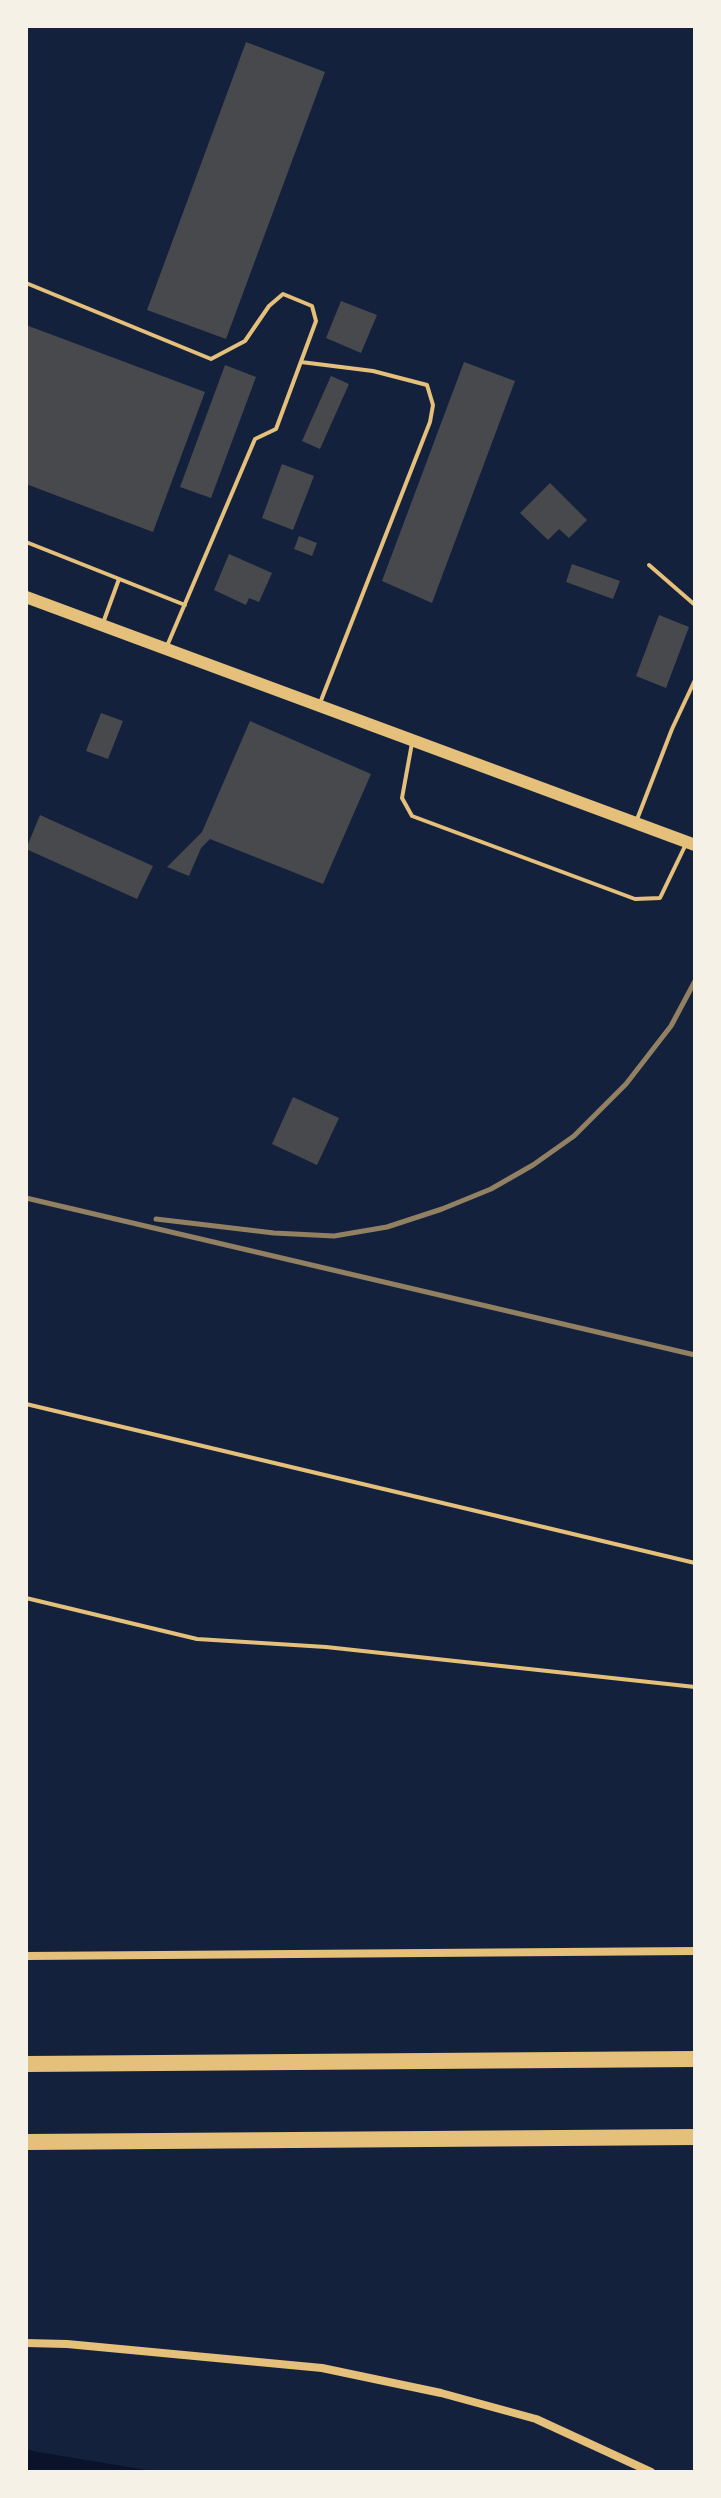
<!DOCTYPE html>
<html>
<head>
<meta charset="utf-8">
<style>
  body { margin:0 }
  #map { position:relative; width:721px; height:2498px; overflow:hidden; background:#14213d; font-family:Inter,sans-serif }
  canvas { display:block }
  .frame { position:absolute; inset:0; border:28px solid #f6f1e7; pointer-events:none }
</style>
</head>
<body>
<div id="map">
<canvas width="721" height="2498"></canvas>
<div class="frame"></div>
</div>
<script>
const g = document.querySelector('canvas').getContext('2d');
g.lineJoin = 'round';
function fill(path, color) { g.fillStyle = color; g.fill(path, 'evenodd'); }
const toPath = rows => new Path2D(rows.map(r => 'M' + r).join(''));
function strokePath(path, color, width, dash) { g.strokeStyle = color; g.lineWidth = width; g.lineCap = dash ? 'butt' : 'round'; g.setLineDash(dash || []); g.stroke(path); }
const water = toPath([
  [26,2449,38,2452,159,2472,26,2472]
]);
const building = toPath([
  [246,42,325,72,226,339,147,310],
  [341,301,377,315,361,353,326,338],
  [26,325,205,392,153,532,26,484],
  [464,362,515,381,432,603,382,581],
  [225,365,256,377,211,498,180,487],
  [331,376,349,384,320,449,302,441],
  [282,464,314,476,293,530,262,518],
  [550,483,587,520,569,538,559,529,548,540,520,513],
  [299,536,317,543,312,556,294,549],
  [229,554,272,573,259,602,249,598,246,605,214,590],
  [572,564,620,581,613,599,566,582],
  [659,615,689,627,666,688,636,676],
  [101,713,123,721,108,759,86,751],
  [250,721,371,774,323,884,210,839,201,848,189,876,167,867,202,832],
  [40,815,153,866,137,899,26,849],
  [293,1097,339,1118,317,1165,272,1144]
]);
const service = toPath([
  [26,283,211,359,245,341,269,306,283,294,312,306,316,321,276,429,255,439,167,646],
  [301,362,373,371,427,385,433,405,430,422,320,703],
  [26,542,185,605],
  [649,565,695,605],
  [103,623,119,579],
  [412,743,402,798,412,816,635,899,660,898,686,844],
  [636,822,672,729,695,680],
  [26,1404,695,1563],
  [26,1598,197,1639,326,1647,695,1687]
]);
const minor = toPath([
  [26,1956,695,1951],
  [26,2343,67,2344,322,2368,441,2393,536,2419,651,2472]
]);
const secondary = toPath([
  [26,597,695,845]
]);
const motorway = toPath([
  [26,2064,695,2059],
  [26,2142,695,2137]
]);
const rail = toPath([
  [26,1198,695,1355],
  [156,1219,274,1233,334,1236,387,1227,442,1209,491,1189,533,1165,574,1136,626,1084,671,1026,695,981]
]);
fill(water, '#0b132b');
fill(building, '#48494c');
strokePath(service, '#e5c07b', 4);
strokePath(minor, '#e5c07b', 8);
strokePath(secondary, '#e5c07b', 12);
strokePath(motorway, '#e5c07b', 16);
strokePath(rail, '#918062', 5);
</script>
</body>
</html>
